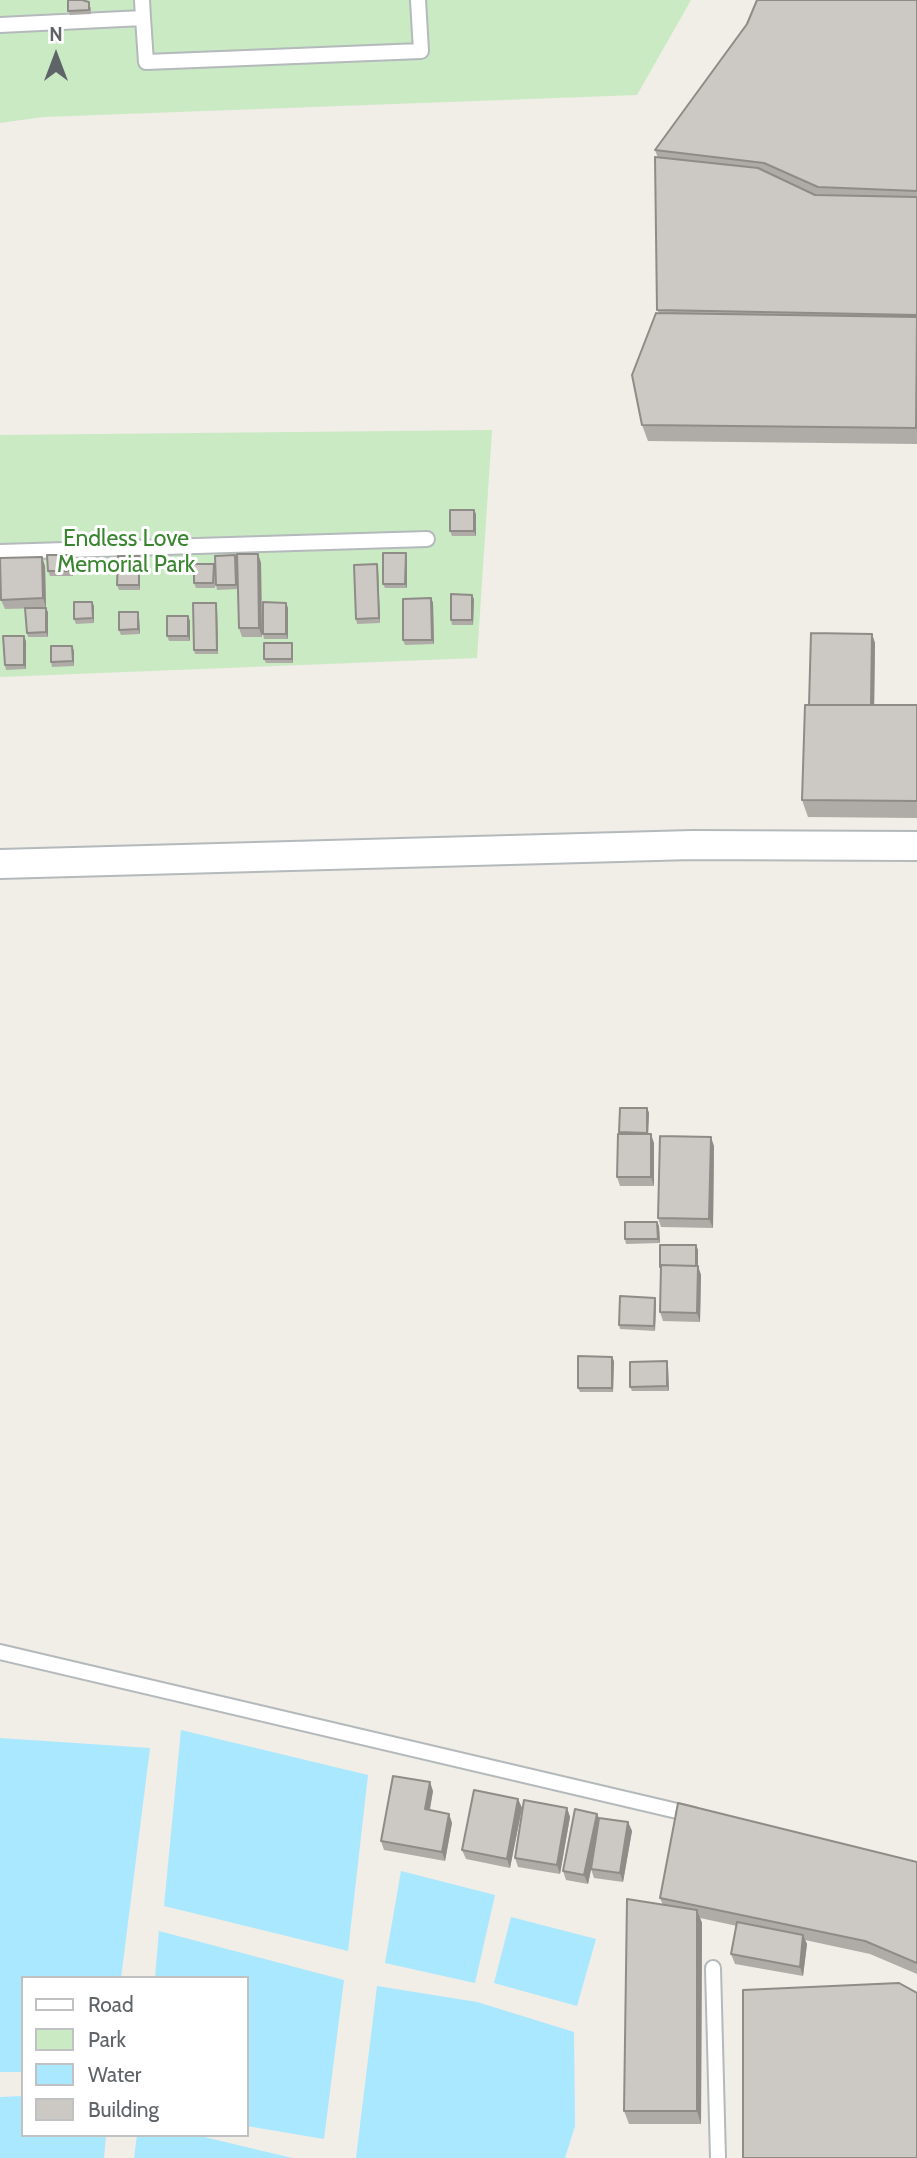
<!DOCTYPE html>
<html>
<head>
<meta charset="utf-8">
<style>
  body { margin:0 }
  #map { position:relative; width:917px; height:2158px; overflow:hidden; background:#f1ede7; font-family:Cabin,sans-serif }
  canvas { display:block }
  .legend { position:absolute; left:21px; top:1976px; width:228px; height:161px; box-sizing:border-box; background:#fff; border:2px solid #bfc1c3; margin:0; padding:9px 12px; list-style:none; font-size:21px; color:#5e6468 }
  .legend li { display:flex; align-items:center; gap:14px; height:35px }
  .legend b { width:35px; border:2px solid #bfc1c3 }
  .north { position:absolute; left:21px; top:21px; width:70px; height:70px; -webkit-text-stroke:5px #fff; paint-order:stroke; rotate:0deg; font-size:19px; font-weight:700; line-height:28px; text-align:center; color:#5e6468 }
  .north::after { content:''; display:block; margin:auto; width:24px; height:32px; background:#5e6468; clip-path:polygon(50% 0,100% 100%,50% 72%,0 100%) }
</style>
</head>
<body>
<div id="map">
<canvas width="917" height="2158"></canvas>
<ul class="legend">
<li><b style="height:9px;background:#fff"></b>Road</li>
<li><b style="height:19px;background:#c9eac3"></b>Park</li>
<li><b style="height:19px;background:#a9e8ff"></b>Water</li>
<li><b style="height:19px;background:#ccc8c3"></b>Building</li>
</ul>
<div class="north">N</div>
</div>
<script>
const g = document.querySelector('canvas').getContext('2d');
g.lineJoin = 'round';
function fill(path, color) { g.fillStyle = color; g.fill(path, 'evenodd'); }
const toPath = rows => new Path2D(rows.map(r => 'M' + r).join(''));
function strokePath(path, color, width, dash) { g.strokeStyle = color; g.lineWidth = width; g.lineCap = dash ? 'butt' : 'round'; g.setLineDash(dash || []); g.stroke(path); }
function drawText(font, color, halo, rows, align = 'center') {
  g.font = font + ' Cabin,sans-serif'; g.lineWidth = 6; g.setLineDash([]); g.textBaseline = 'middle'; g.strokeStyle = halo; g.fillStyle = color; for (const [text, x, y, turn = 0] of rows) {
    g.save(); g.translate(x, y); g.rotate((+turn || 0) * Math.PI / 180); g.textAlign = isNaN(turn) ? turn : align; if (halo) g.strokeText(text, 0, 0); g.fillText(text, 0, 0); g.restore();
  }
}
const green = toPath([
  [0,0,691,0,637,95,43,117,0,123],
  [492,430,477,658,0,677,0,435]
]);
const water = toPath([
  [181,1730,368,1775,348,1951,164,1906],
  [0,1738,150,1748,121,1978,23,1978,23,2072,0,2072],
  [401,1871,495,1895,475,1983,385,1963],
  [511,1917,596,1939,577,2006,494,1983],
  [159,1931,344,1980,324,2139,247,2126,247,1978,155,1978],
  [377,1986,477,2002,574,2032,575,2126,565,2158,356,2158],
  [23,2096,23,2135,106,2135,104,2158,0,2158,0,2097],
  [137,2135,196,2135,292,2158,134,2158]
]);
const service = toPath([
  [143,18,146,62,421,51,418,0],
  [0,25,143,18,142,0],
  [0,552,427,539],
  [0,1652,694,1815],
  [713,1968,718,2158]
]);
const minor = toPath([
  [0,864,692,845,917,846]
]);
const wall = toPath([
  [917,0,917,444,648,441,642,425,659,313,657,310,658,158,655,150],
  [91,7,91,14,70,15,68,11],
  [474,510,476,514,476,536,452,536,450,531],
  [258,554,261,563,262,637,242,637,239,628,238,589,217,590,216,585,215,577,215,588,196,588,194,583,214,564,215,567,235,555,237,560],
  [139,556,140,561,140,590,119,590,117,585],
  [407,557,407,588,385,588,383,584],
  [72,560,73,576,50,576,48,571],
  [377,564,378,569,380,623,357,624,356,619],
  [45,566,46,608,5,609,1,600],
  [431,598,433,603,434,644,405,645,403,640],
  [474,599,473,625,452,625,451,620],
  [286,603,288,608,288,639,264,639,263,634],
  [94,606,94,623,76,624,74,619],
  [217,608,218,654,195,654,194,650],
  [48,612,48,637,28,637,27,633],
  [188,616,190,621,190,641,169,641,167,636],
  [139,617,140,634,121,635,119,630],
  [872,634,875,643,874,705,917,705,917,818,808,817,802,800,809,705],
  [26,641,26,669,6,670,5,665],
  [72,646,74,651,74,666,52,667,51,662],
  [293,647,293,663,266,663,264,659],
  [647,1108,649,1113,648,1134,654,1143,654,1186,620,1186,617,1177,619,1132],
  [714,1146,713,1228,661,1227,658,1218],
  [657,1222,659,1226,660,1243,626,1244,625,1239],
  [696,1245,698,1250,698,1266,701,1275,700,1322,663,1321,660,1312],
  [656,1302,655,1331,620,1329,619,1325],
  [614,1361,613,1392,580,1392,578,1388],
  [667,1361,668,1366,669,1391,632,1391,630,1387],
  [433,1791,430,1810,449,1814,452,1823,445,1861,384,1850,381,1841],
  [518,1799,522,1808,510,1868,466,1859,462,1850],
  [567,1808,570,1817,560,1874,518,1867,515,1858],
  [597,1814,599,1818,628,1822,632,1831,623,1882,594,1878,591,1869,588,1884,566,1880,563,1871],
  [917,1862,917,1974,870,1954,805,1940,807,1944,803,1976,735,1964,731,1954,737,1926,700,1918,702,1923,701,2124,629,2124,624,2111,663,1905,660,1898]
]);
const shadedWall = toPath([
  [917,334,917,432,916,428],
  [474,510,476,514,476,536,474,531],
  [406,553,407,557,407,588,405,584],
  [258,554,261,563,262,637,259,628],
  [71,555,72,560,73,576,71,571],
  [139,556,140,561,140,590,139,585],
  [42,557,45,566,46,608,43,598],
  [377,564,378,569,380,623,379,618],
  [472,595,474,599,473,625,472,620],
  [431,598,433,603,434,644,432,640],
  [92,602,94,606,94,623,93,618],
  [216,603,217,608,218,654,217,650],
  [286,603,288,608,288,639,286,634],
  [46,608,48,612,48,637,46,632],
  [138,612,139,617,140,634,138,629],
  [188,616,190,621,190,641,188,636],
  [872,634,875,643,874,718,871,709],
  [24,636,26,641,26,669,24,665],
  [292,643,293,647,293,663,292,659],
  [72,646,74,651,74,666,73,661],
  [647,1108,649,1113,648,1137,647,1133],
  [651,1134,654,1143,654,1186,651,1177],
  [711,1137,714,1146,713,1228,709,1219],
  [657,1222,659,1226,660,1243,658,1239],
  [696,1245,698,1250,698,1272,696,1267],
  [698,1266,701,1275,700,1322,697,1313],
  [655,1298,656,1302,655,1331,654,1326],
  [612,1357,614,1361,613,1392,612,1388],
  [667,1361,668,1366,669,1391,667,1386],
  [430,1782,433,1791,428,1818,425,1809],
  [518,1799,522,1808,510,1868,507,1859],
  [567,1808,570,1817,560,1874,557,1865],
  [449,1814,452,1823,445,1861,442,1852],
  [597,1814,601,1823,588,1884,584,1875],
  [628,1822,632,1831,623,1882,620,1873],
  [697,1910,702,1923,701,2124,697,2111],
  [803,1935,807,1944,803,1976,800,1967]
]);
const building = toPath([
  [68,0,82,0,89,2,89,10,68,11,68,0],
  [757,0,917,0,917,191,818,187,764,163,655,150,747,24,757,0],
  [655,157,758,168,815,195,917,197,917,315,657,310,655,157],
  [656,313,917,317,916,428,642,425,632,375,656,313],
  [450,510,474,510,474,531,450,531,450,510],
  [383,553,406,553,405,584,383,584,383,553],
  [237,554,258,554,259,628,239,628,237,554],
  [47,555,71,555,71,571,48,571,47,555],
  [235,555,236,585,216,585,215,556,235,555],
  [118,556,139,556,139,585,117,585,118,556],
  [42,557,43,598,1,600,0,558,42,557],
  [194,564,214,564,213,583,194,583,194,564],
  [377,564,379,618,356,619,354,565,377,564],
  [451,594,472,595,472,620,451,620,451,594],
  [431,598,432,640,403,640,403,599,431,598],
  [74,602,92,602,93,618,74,619,74,602],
  [263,602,286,603,286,634,263,634,263,602],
  [193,603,216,603,217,650,194,650,193,603],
  [25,608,46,608,46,632,27,633,25,608],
  [119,612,138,612,138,629,119,630,119,612],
  [167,616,188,616,188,636,167,636,167,616],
  [811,633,872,634,871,705,809,705,811,633],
  [3,636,24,636,24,665,5,665,3,636],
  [264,643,292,643,292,659,264,659,264,643],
  [51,646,72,646,73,661,51,662,51,646],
  [805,705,917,705,917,801,802,800,805,705],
  [620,1108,647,1108,647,1133,619,1132,620,1108],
  [618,1134,651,1134,651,1177,617,1177,618,1134],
  [660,1136,711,1137,709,1219,658,1218,660,1136],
  [625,1222,657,1222,658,1239,625,1239,625,1222],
  [660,1245,696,1245,696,1266,661,1265,660,1267,660,1245],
  [661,1265,698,1266,697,1313,660,1312,661,1265],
  [620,1296,655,1298,654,1326,619,1325,620,1296],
  [578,1356,612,1357,612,1388,578,1388,578,1356],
  [667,1361,667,1386,630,1387,630,1362,667,1361],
  [393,1776,430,1782,425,1809,449,1814,442,1852,381,1841,393,1776],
  [474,1790,518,1799,507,1859,462,1850,474,1790],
  [524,1800,567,1808,557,1865,515,1858,524,1800],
  [678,1803,917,1862,917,1963,865,1941,660,1898,678,1803],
  [575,1809,597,1814,584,1875,563,1871,575,1809],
  [599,1818,628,1822,620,1873,591,1869,599,1818],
  [627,1899,697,1910,697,2111,624,2111,627,1899],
  [737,1922,803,1935,800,1967,731,1954,737,1922],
  [899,1983,917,1993,917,2158,743,2158,743,1990,899,1983]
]);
const parkNames = [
  ["Endless Love",126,539],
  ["Memorial Park",126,565]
];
fill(green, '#c9eac3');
fill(water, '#a9e8ff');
strokePath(service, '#b4b9bc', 18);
strokePath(minor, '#b4b9bc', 32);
strokePath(service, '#fff', 14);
strokePath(minor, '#fff', 28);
fill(wall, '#afaca8');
fill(shadedWall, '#8f8c88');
fill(building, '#ccc8c3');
strokePath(building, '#8f8c88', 2);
drawText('23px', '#3a8530', '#fff', parkNames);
</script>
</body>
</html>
